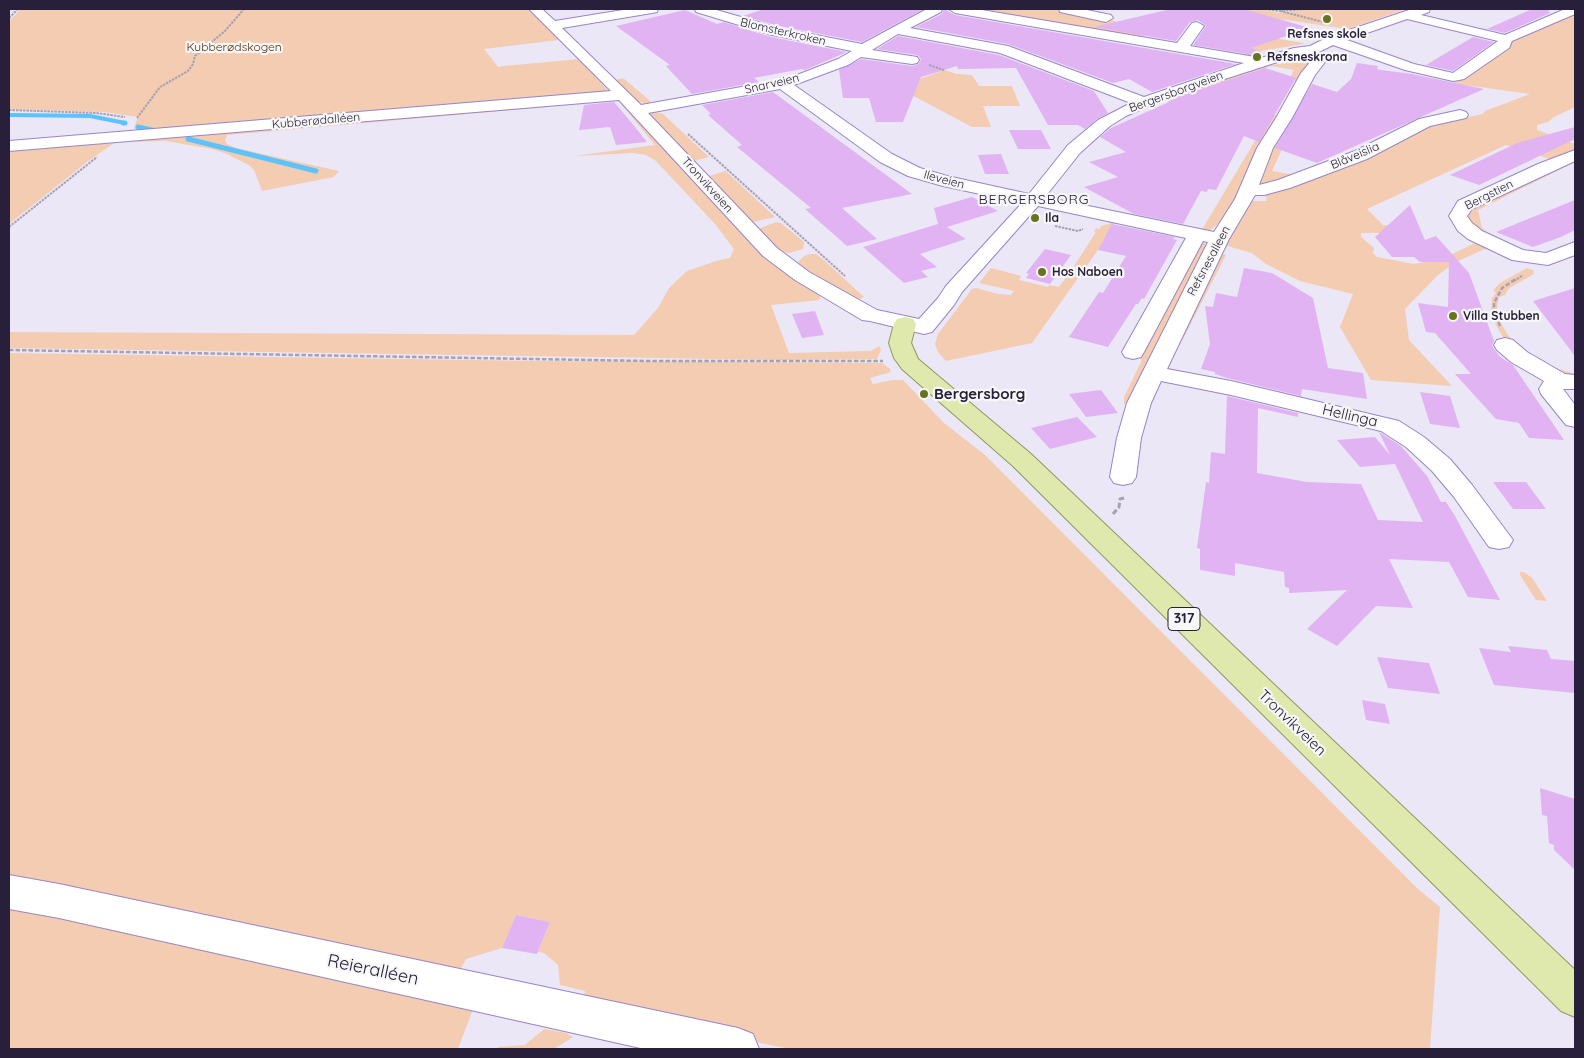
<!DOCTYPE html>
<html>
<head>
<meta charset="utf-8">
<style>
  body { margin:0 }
  #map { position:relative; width:1584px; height:1058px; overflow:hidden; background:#ebe7f6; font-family:Quicksand,sans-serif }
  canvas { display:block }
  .frame { position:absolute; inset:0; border:10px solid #28203b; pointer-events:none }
</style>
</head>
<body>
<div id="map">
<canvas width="1584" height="1058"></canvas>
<div class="frame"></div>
</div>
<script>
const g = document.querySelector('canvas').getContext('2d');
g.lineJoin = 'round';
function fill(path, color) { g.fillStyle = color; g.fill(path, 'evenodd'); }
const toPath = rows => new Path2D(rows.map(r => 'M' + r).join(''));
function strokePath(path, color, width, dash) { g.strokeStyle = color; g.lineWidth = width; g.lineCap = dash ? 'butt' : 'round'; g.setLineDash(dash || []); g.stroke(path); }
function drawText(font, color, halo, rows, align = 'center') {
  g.font = font + ' Quicksand,sans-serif'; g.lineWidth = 4.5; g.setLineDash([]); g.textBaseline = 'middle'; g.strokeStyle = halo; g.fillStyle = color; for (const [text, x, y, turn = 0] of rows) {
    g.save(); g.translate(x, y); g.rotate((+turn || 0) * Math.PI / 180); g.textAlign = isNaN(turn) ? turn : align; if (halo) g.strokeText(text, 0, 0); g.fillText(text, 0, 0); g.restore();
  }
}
const green = toPath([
  [21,9,526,9,537,16,562,43,559,40,484,49,495,63,498,67,504,66,580,59,608,91,139,132,134,128,138,117,104,112,9,109,9,21],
  [961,9,1060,9,1115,21,1136,30,1145,37],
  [1212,9,1259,9,1279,13,1307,9,1406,9,1347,29],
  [1572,12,1575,12,1575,107,1554,117,1548,122,1537,125,1537,130,1575,144,1575,152,1553,160,1506,145,1367,209,1383,225,1393,226,1401,233,1361,233,1361,237,1374,248,1373,253,1377,257,1413,264,1440,260,1475,243,1485,244,1489,247,1456,262,1438,275,1405,309,1409,340,1452,386,1371,380,1340,327,1353,294,1300,281,1266,264,1252,253,1224,245,1249,201,1267,201,1265,192,1389,145,1399,143,1418,128,1465,116,1469,117,1483,114,1485,111,1530,94,1466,85,1435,89,1460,80,1513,41],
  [1256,35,1303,43,1304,44,1260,51,1246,57,1235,54,1244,55],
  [1314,55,1318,56,1298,81,1289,80,1294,70,1271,66,1165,101,1166,98,1264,66,1294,62],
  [914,60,957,74,972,75,979,86,1012,86,1020,106,983,106,991,127,972,127,910,94,913,81,942,71,910,61],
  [623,78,648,99,652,104,638,102,616,80],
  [617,99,622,100,752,244,821,295,819,300,771,305,789,353,871,351,879,346,881,350,877,359,782,360,9,348,9,332,634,335,658,308,669,288,687,271,716,261,730,258,734,249,715,224,656,161,646,155,634,153,574,156,655,145],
  [547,103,548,107,227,135,225,141,227,144,236,148,339,171,334,177,262,191,254,170,249,165,227,154,212,149,166,141,121,142,128,138],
  [653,111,663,114,709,157,694,161,689,158,650,115],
  [1271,114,1279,116,1225,219,1210,230,1203,232,1198,229,1203,228],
  [1286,130,1290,131,1272,171,1300,176,1270,187,1257,181,1268,155],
  [114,143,87,162,9,224,9,151],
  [1575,158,1575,162,1478,210,1482,228,1498,240,1466,224,1466,210],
  [725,171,730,175,775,217,753,222,748,221,707,177],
  [776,222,781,223,803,241,804,244,803,249,789,253,780,251,758,229],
  [1115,222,1098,250,1032,343,946,361,938,352,935,344,938,334,972,289,976,288,998,294,1011,295,1014,291,979,283,991,268,1021,276,1019,280,1048,287,1049,285,1059,287,1072,269,1076,270,1078,267,1074,266,1096,232,1094,232,1096,228,1100,229,1101,226],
  [1202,241,1208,245,1128,404,1124,404,1124,397,1141,362,1141,357],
  [810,254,816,254,826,262,864,297,857,300,799,265,798,262,804,256],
  [1221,254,1226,255,1182,341,1179,340],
  [1527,268,1533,270,1534,274,1508,289,1505,295,1499,297,1497,308,1499,320,1508,335,1532,361,1575,374,1575,378,1534,364,1503,337,1497,327,1491,311,1492,298,1496,293,1493,290,1500,283],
  [9,353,537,361,882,363,890,369,891,372,870,378,873,384,893,380,903,380,944,423,985,455,1419,890,1440,907,1430,1049,790,1049,582,1007,585,991,560,985,558,965,544,953,538,952,550,922,516,915,502,948,466,959,456,978,9,880],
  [1520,572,1524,572,1532,578,1547,601,1536,600,1520,575],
  [9,901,318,974,474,1006,458,1049,9,1049],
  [544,1029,566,1033,573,1037,554,1049,497,1049,498,1047,525,1045]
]);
const streamFar1 = toPath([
  [9,115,90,116,125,123]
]);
const stream = toPath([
  [123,123,125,123],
  [138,127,156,131],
  [188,139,316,171]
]);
const building = toPath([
  [764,9,924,9,862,42,779,26,743,16],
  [944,9,955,15,1236,64,1152,92,1129,79,1113,83,1008,44,916,27,942,14],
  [1171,9,1244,9,1310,28,1251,48,1262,52,1253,55,1193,45,1206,26,1198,20,1190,22,1176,41,1094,27],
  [1532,9,1548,9,1550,13,1505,33,1487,29],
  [685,10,717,24,724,22,771,37,847,52,805,70,802,69,754,78,759,82,692,94,666,66,670,65,616,26],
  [898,36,999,55,1094,91,1108,113,1097,119,1085,129,1078,125,1048,125,1016,68,958,69,957,66,921,77,903,122,876,122,869,98,843,98,839,70,861,59,912,66,919,64,921,59,917,55,877,49],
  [1473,37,1494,42,1453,71,1426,65],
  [1357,63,1378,66,1377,69,1381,70,1412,74,1484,89,1317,163,1275,148,1312,84,1337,92,1351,79],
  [1265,68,1296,78,1259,142,1244,136,1216,190,1208,189,1207,192,1201,191,1183,224,1134,214,1084,187,1118,177,1089,162,1126,152,1100,137,1111,128,1169,102,1167,100,1170,99],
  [773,92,912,194,842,208,877,239,847,246,805,209,811,208,737,147,742,145,708,115,711,114,702,105],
  [614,102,631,122,647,142,616,145,610,127,579,130,584,105],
  [1575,127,1575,139,1479,185,1450,175,1517,143],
  [1009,130,1041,130,1051,149,1018,149],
  [1001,154,1009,174,985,174,978,155],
  [972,197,998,211,947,227,966,239,920,254,937,267,921,271,928,277,904,283,863,247,938,224,934,208],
  [1575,200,1575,230,1561,237,1533,247,1496,232],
  [1410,205,1425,240,1436,236,1469,273,1494,341,1492,346,1500,357,1513,365,1564,440,1529,438,1519,423,1496,419,1455,374,1471,374,1435,333,1426,332,1418,303,1448,307,1449,262,1420,262,1414,257,1392,257,1375,237],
  [1112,224,1175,237,1173,239,1177,240,1144,299,1142,298,1138,304,1136,304,1108,347,1069,337,1099,292,1103,293,1126,256,1098,250],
  [1045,249,1071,255,1050,284,1026,278,1029,274,1026,273],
  [1244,268,1272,273,1313,298,1328,368,1363,373,1367,399,1302,389,1301,396,1227,378,1215,374,1215,372,1201,369,1210,344,1205,306,1213,307,1216,293,1237,297],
  [1575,288,1575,356,1533,301],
  [815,311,824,335,802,338,792,314],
  [1101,390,1118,413,1086,417,1069,394],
  [1420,392,1450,396,1460,428,1430,424],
  [1227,396,1298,413,1298,417,1258,408,1257,473,1307,482,1361,484,1378,520,1423,522,1395,464,1360,467,1337,440,1375,437,1390,455,1379,432,1401,446,1427,476,1441,502,1446,502,1455,516,1500,600,1468,597,1449,562,1389,559,1413,608,1376,606,1337,646,1307,629,1347,590,1289,593,1289,588,1285,587,1284,572,1235,563,1235,576,1200,570,1200,549,1197,548,1206,482,1209,483,1211,452,1225,454],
  [1077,417,1097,437,1050,449,1031,428],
  [1493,482,1526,482,1546,509,1513,509],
  [1508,646,1547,650,1551,659,1575,661,1575,693,1494,685,1479,648,1511,652],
  [1377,657,1429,663,1440,694,1388,688],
  [1362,700,1385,704,1390,724,1366,720],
  [1540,788,1575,799,1575,870,1554,850,1554,845,1549,843,1547,816,1542,815],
  [516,915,550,922,537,954,502,948]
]);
const pathFar2 = toPath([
  [1265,9,1280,11,1303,9],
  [1280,11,1327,23],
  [9,18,18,9],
  [929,65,944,70],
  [9,110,96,113,125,117],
  [137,118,160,87,188,71,193,64,195,56,225,31,244,9],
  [688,134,845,276],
  [1055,226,1078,231,1083,229],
  [9,227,97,157],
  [1514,281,1523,275]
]);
const pathFar1 = toPath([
  [1500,326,1494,310,1494,303,1502,288,1516,279],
  [9,350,647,361,883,361]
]);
const path = toPath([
  [1113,514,1119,507,1120,499,1124,498]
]);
const minor = toPath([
  [529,9,542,9,555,21,629,9,658,9,657,12,652,13,562,28,641,105,775,81,797,75,838,59,852,51,772,35,696,12,695,9,713,9,779,28,862,44,927,9,942,9,941,12,910,28,1008,46,1144,97,1244,63,955,13,949,9,976,9,1177,43,1192,23,1197,22,1204,26,1190,46,1261,58,1294,48,1310,46,1328,37,1412,9,1430,9,1429,12,1421,15,1505,35,1565,9,1575,9,1575,14,1512,41,1509,48,1464,79,1459,80,1453,81,1405,70,1333,45,1317,53,1296,56,1169,97,1126,116,1110,126,1080,153,1045,197,1214,232,1235,199,1257,148,1276,118,1301,73,1317,54,1322,53,1327,54,1329,57,1315,75,1292,118,1273,148,1259,185,1278,180,1355,151,1419,119,1460,110,1466,112,1468,115,1466,118,1430,126,1367,159,1290,188,1264,195,1255,195,1229,239,1167,369,1231,381,1399,421,1424,437,1450,459,1472,485,1513,540,1509,547,1499,549,1489,547,1454,497,1432,471,1406,447,1381,431,1231,395,1161,381,1151,403,1141,438,1136,477,1132,483,1123,485,1114,483,1110,477,1117,438,1127,403,1208,242,1203,241,1144,352,1141,357,1133,359,1125,357,1122,352,1186,238,1038,206,962,292,954,305,932,332,924,334,870,321,862,320,795,280,763,256,619,100,9,151,9,141,611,91,529,9],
  [1407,19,1498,41,1453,73,1414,64,1347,40,1407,19],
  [898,34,1000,53,1131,103,1098,120,1068,145,1029,194,947,176,920,168,892,154,794,85,848,65,861,57,912,64,917,63,919,60,917,57,872,50,898,34],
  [780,89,880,162,908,176,943,186,1022,203,946,286,938,298,919,319,877,310,809,272,777,248,648,113,780,89],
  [1059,9,1082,9,1111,15,1113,18,1106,22,1060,12,1059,9],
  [1575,150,1575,161,1472,209,1467,216,1472,223,1482,231,1523,250,1546,253,1575,242,1575,255,1548,265,1512,260,1468,239,1458,231,1449,216,1458,201,1538,164,1575,150],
  [1505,338,1513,340,1527,352,1565,374,1575,375,1575,389,1563,389,1575,405,1575,427,1566,425,1541,394,1539,389,1544,381,1511,362,1497,350,1494,345,1497,340,1505,338],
  [9,875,59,884,738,1028,753,1034,759,1049,645,1049,59,918,9,909,9,875]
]);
const major = toPath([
  [905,317,913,319,916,324,911,343,918,359,1031,454,1575,970,1575,1017,1561,1011,1013,466,902,369,894,358,889,343,894,324,897,319,905,317]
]);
const markers = [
  [1327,19,5,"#68731d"],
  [1257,57,5,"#68731d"],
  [1035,218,5,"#68731d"],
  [1042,272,5,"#68731d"],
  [1453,316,5,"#68731d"],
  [924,394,5,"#68731d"]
];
const farStreetnames = [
  ["Blomsterkroken",783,32,13],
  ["Snarveien",772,84,-13],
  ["Bergersborgveien",1176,92,-20],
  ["Kubberødalléen",316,121,-5],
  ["Blåveislia",1355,156,-23],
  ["Ileveien",944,180,15],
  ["Tronvikveien",707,185,48],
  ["Bergstien",1489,195,-27],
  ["Refsnesalleen",1209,261,-62]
];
const farPoinames = [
  ["Refsnes skole",1327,34,"center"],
  ["Refsneskrona",1267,57],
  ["Ila",1045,218],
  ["Hos Naboen",1052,272],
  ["Villa Stubben",1463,316]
];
const farParknames = [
  ["Kubberødskogen",234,47]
];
const farNeighbourhoodnames = [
  ["BERGERSBORG",1034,200]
];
const shields = [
  [1184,619,32]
];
const shieldNames = [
  ["317",1184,619]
];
const poiNames = [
  ["Bergersborg",934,394]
];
const streetNames = [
  ["Hellinga",1350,416,13],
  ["Tronvikveien",1292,723,44]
];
const nearStreetnames = [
  ["Reieralléen",373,970,12]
];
fill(green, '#f3ccb1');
strokePath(streamFar1, '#5cc3fe', 4);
strokePath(stream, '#5cc3fe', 5);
fill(building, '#e1b3f2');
strokePath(minor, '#9885c8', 2);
strokePath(major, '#919862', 2);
strokePath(pathFar2, '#a7a1b5', 2, [2.5, 1]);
strokePath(pathFar1, '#a7a1b5', 2.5, [4.5, 2]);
strokePath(path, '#a7a1b5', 3, [5.5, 2.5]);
fill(minor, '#fff');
fill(major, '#dfe8ad');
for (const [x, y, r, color] of markers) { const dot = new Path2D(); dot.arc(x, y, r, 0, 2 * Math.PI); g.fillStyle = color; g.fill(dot); strokePath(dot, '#f7f7f7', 2); }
drawText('12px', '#28203b', '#f7f7f7', farStreetnames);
drawText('bold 12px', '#28203b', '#f7f7f7', farPoinames, 'left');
drawText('12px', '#562e0b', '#f7f7f7', farParknames);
g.letterSpacing = '1px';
drawText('14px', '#28203b', '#f7f7f7', farNeighbourhoodnames);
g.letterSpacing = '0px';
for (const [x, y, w] of shields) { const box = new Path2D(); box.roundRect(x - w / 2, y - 11.5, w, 23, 4); g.fillStyle = '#f7f7f7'; g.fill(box); strokePath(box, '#28203b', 1); }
drawText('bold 14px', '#28203b', null, shieldNames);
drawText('bold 15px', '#28203b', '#f7f7f7', poiNames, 'left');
drawText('15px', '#28203b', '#f7f7f7', streetNames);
drawText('18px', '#28203b', '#f7f7f7', nearStreetnames);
</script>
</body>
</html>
